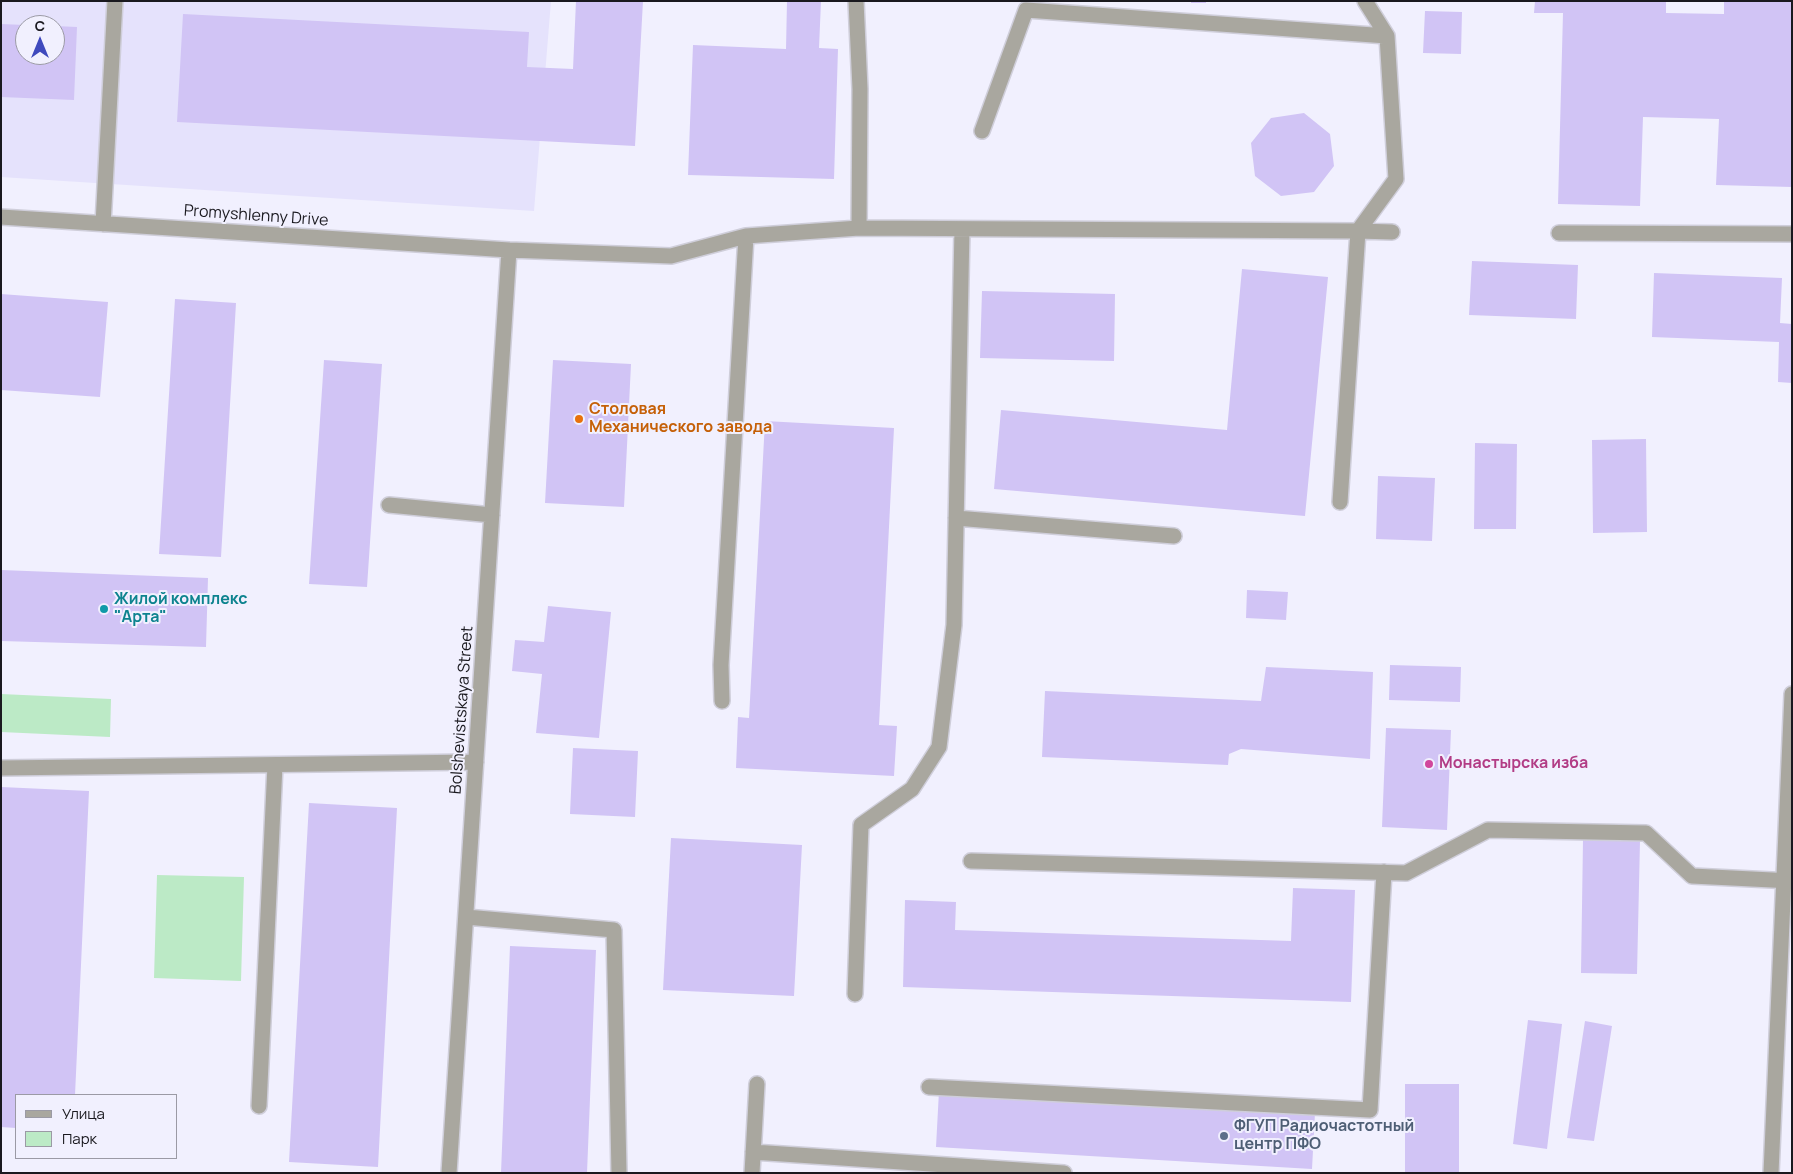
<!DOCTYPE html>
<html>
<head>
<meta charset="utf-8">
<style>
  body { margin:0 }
  #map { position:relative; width:1793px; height:1174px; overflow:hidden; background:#f1f0fe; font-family:Manrope,sans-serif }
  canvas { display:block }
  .frame { position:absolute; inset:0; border:2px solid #1a191f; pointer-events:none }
  .legend { position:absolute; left:15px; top:1094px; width:162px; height:65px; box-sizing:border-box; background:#f1f0fe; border:1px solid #9b9aa5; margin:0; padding:6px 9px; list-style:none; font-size:15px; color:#1a191f }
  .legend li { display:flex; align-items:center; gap:10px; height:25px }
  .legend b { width:25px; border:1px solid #9b9aa5 }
  .north { position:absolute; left:15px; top:15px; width:50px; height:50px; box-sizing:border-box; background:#f1f0fe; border:1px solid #9b9aa5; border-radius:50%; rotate:0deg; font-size:14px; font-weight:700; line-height:20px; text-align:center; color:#1a191f }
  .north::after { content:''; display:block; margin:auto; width:18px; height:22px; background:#3f49bd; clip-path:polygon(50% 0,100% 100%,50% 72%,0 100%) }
</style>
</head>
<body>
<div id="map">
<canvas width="1793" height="1174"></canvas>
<div class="frame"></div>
<ul class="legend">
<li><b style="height:6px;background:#a9a79f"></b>Улица</li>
<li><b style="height:14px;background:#bceac6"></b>Парк</li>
</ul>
<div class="north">С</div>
</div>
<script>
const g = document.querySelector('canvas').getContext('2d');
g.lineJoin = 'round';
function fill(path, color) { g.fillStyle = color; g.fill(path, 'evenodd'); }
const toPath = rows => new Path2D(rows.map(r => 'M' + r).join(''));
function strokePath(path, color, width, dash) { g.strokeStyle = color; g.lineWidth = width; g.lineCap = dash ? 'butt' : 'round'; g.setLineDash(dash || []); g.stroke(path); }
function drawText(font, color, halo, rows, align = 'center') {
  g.font = font + ' Manrope,sans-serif'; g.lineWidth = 4; g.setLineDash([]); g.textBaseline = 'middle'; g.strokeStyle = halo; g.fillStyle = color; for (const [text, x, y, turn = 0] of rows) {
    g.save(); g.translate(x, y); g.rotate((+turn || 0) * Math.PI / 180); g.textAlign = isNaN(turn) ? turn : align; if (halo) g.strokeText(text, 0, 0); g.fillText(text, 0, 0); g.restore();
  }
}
const built = toPath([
  [1,1,551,1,534,211,1,177],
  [25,25,55,25,55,55,25,55]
]);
const green = toPath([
  [1,694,111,699,110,737,1,732],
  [157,875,244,877,241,981,154,978]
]);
const building = toPath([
  [576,1,643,1,635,146,177,122,183,14,529,32,527,67,573,69],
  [787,1,821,1,819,48,838,49,834,179,688,175,693,45,786,49],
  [1191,1,1206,1,1206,3,1191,3],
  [1535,1,1666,1,1666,13,1724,14,1724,1,1792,1,1792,187,1716,185,1719,119,1643,117,1640,206,1558,204,1563,13,1534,13],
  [1425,11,1462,12,1461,54,1423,53],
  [1,24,25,25,25,55,55,55,55,26,77,27,74,100,1,97],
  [1304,113,1330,134,1334,166,1314,192,1281,196,1255,176,1251,143,1271,118],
  [1472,261,1578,265,1576,319,1469,315],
  [1242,269,1328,277,1305,516,994,489,1001,410,1227,430],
  [1654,273,1782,278,1780,323,1792,324,1792,383,1778,382,1779,342,1652,337],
  [982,291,1115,294,1114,361,980,358],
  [1,294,108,302,100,397,1,390],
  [175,299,236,303,221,557,159,554],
  [324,360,382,364,367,587,309,584],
  [553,360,631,364,624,507,545,503],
  [765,421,894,428,879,725,897,726,894,776,736,768,738,717,749,718],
  [1646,439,1647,532,1593,533,1592,440],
  [1475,443,1517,444,1516,529,1474,529],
  [1378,476,1435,478,1432,541,1376,539],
  [1,570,208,578,206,647,1,641],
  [1247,590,1288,592,1286,620,1246,618],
  [548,606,611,612,599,738,536,733,542,674,512,671,515,640,544,642],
  [1390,665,1461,667,1460,702,1389,700],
  [1266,667,1373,672,1370,759,1241,749,1229,754,1228,765,1042,757,1045,691,1261,701],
  [1386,728,1451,730,1447,830,1382,827],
  [573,748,638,751,635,817,570,814],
  [1,787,89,791,75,1095,16,1095,16,1128,1,1127],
  [309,803,397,808,378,1167,289,1162],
  [671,838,802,845,794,996,663,990],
  [1583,840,1640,841,1637,974,1581,973],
  [1293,888,1355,890,1351,1002,903,987,905,900,956,902,955,930,1291,941],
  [510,946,596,950,587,1173,501,1173],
  [1528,1020,1562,1024,1547,1149,1513,1144],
  [1585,1021,1612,1026,1594,1141,1567,1138],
  [1405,1084,1459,1084,1459,1173,1405,1173],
  [939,1091,1315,1113,1312,1169,936,1147]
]);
const minor = toPath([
  [856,1,860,89,859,228],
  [1365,1,1387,36,1396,179,1358,231,1392,232],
  [982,131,1026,10,1387,36],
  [1,217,509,250,671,256,746,236,859,228,1358,231,1340,502],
  [103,224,115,1],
  [1559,233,1792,234],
  [389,505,492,515],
  [956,518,1174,536],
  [722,701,721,665,746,236],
  [1,768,476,762],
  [971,861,1406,873,1488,830,1646,833,1692,876,1792,881],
  [466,917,614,930,619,1173],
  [855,994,861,825,912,789,939,747,954,625,962,229],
  [929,1087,1370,1110,1384,872],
  [259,1106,275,765],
  [753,1152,1064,1173],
  [449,1173,509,250],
  [752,1173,757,1084],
  [1771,1173,1792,694]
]);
const markers = [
  [579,419,5,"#e8710a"],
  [104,609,5,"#0f9aa8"],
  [1429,764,5,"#d1479c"],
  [1224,1136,5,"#5c6f8a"]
];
const streetNames = [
  ["Promyshlenny Drive",256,216,4],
  ["Bolshevistskaya Street",462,710,-86]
];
const foodNames = [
  ["Столовая",589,410],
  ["Механического завода",589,428]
];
const cultureNames = [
  ["Жилой комплекс",114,600],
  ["\"Арта\"",114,618]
];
const hotelNames = [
  ["Монастырска изба",1439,764]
];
const serviceNames = [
  ["ФГУП Радиочастотный",1234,1127],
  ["центр ПФО",1234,1145]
];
fill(built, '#e5e2fc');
fill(green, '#bceac6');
fill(building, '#d1c4f5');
strokePath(minor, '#cfceda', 18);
strokePath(minor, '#a9a79f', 15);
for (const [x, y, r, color] of markers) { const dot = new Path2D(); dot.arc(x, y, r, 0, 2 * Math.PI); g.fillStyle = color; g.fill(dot); strokePath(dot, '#f1f0fe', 2); }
drawText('16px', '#1a191f', '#f1f0fe', streetNames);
drawText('bold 16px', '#c56008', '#f1f0fe', foodNames, 'left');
drawText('bold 16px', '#0d838f', '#f1f0fe', cultureNames, 'left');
drawText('bold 16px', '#b23c85', '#f1f0fe', hotelNames, 'left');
drawText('bold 16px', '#4e5e75', '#f1f0fe', serviceNames, 'left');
</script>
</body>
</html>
